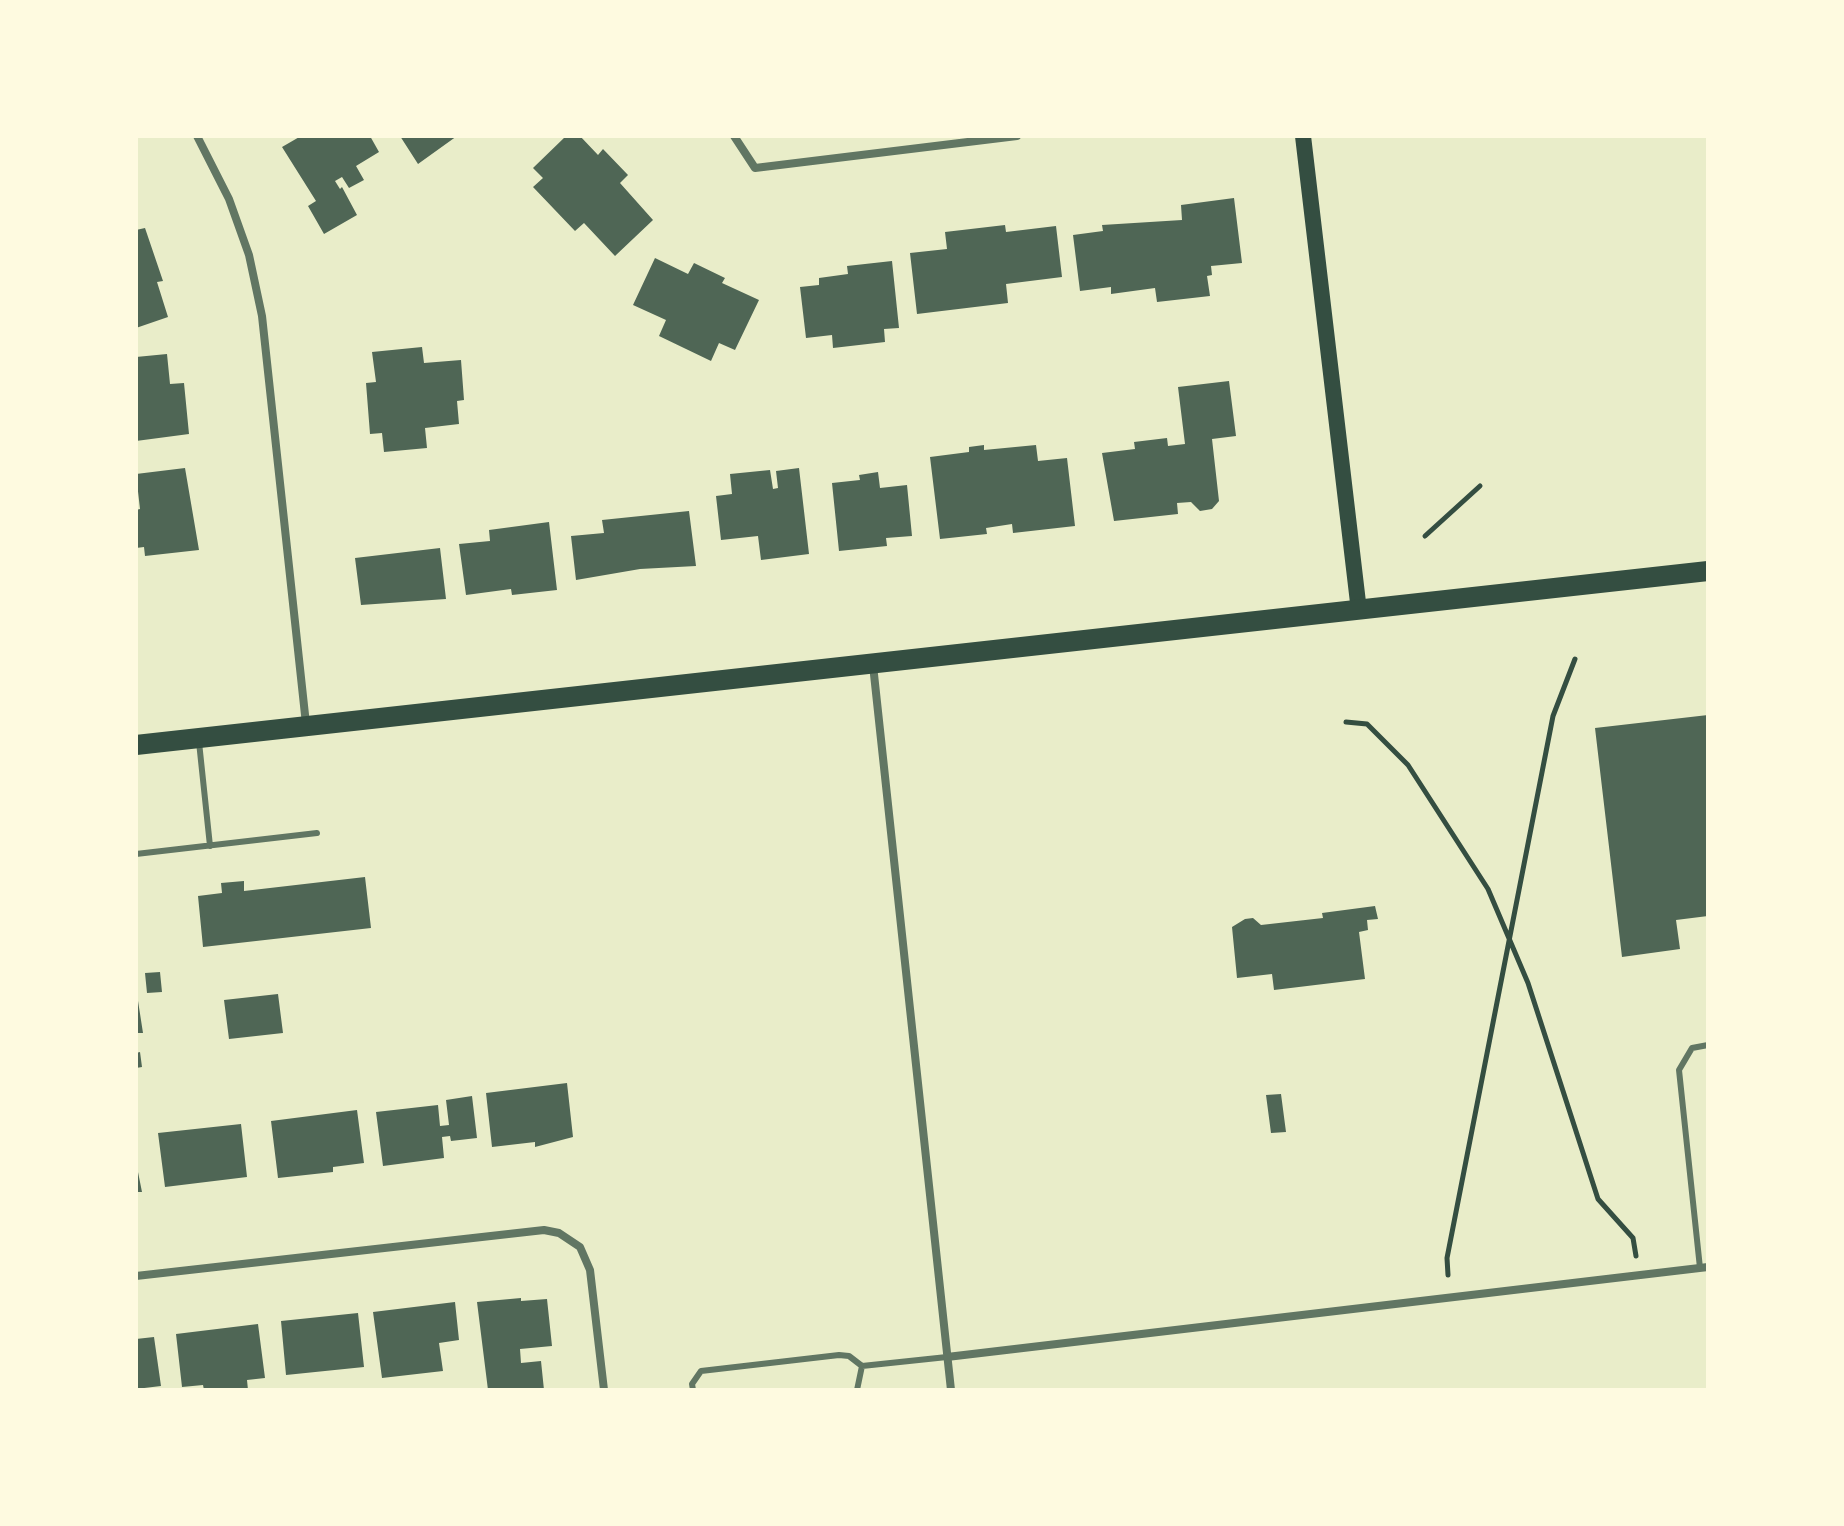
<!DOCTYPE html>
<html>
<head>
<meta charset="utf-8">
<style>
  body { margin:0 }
  #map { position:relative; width:1844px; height:1526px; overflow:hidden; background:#e9edc9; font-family:"Space Grotesk",sans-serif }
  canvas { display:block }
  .frame { position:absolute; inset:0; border:138px solid #fefae0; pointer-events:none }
</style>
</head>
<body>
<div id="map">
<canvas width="1844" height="1526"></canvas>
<div class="frame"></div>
</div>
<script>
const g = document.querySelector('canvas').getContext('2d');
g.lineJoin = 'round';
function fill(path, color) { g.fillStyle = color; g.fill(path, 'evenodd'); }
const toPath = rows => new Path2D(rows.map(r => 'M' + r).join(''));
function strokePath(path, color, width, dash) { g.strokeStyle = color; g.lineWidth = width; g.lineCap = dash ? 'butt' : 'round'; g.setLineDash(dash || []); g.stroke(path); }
const building = toPath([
  [301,136,370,136,379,152,356,166,364,180,349,188,342,177,335,181,340,189,342,187,357,215,324,234,308,206,316,201,282,147],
  [400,136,457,136,418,164],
  [566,136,580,136,598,155,603,149,628,175,620,183,653,220,615,256,584,223,575,231,533,187,543,178,533,168],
  [1234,198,1242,263,1211,266,1212,275,1207,276,1210,296,1157,302,1155,288,1111,294,1111,287,1080,291,1073,235,1103,231,1102,225,1182,220,1181,205],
  [1005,225,1006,232,1056,226,1062,277,1006,284,1008,303,917,314,910,253,947,249,945,232],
  [145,228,163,281,157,282,168,317,136,328,136,230],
  [655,258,688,274,694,263,725,278,722,283,759,300,735,350,719,343,711,361,659,336,666,320,633,305],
  [892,261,899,328,884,329,885,342,833,348,832,335,806,338,800,287,819,285,819,278,848,274,847,266],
  [422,347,424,363,461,360,464,400,457,401,459,424,425,428,427,448,384,452,382,433,370,434,366,383,376,382,372,352],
  [167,354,170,384,184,383,189,434,136,441,136,357],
  [1229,381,1236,436,1212,439,1219,501,1212,509,1200,511,1191,502,1177,503,1178,514,1114,521,1102,453,1135,449,1134,442,1167,438,1168,446,1185,444,1178,387],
  [984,445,984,450,1036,445,1038,461,1067,458,1075,526,1013,533,1012,524,986,528,987,534,940,539,930,457,969,452,969,447],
  [185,468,199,550,145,556,144,547,136,548,136,510,140,509,136,474],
  [799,468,809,554,761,560,758,536,721,540,716,496,732,494,730,474,770,470,773,489,778,488,776,471],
  [878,472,880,488,907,485,912,536,886,538,887,546,839,551,832,483,860,480,859,475],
  [689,511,696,566,640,569,576,580,571,536,604,533,602,520],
  [549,522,557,590,512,595,511,589,466,595,459,544,490,541,489,530],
  [440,548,446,599,361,605,355,558],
  [1708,715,1708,916,1676,920,1680,949,1622,957,1595,728],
  [365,877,371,928,203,947,198,896,222,893,221,883,244,881,244,891],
  [1375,906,1378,919,1367,920,1368,930,1359,932,1365,979,1274,990,1272,974,1237,978,1232,927,1245,919,1253,918,1261,925,1323,918,1322,913],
  [160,972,162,992,147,993,145,973],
  [136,988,143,1033,136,1033],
  [278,994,283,1033,229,1039,224,1000],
  [140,1052,142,1067,136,1068,136,1053],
  [567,1083,573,1137,535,1147,535,1142,492,1147,486,1093],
  [1281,1094,1286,1132,1271,1133,1266,1095],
  [472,1096,477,1138,451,1141,450,1136,442,1137,444,1158,383,1166,376,1112,438,1105,440,1126,449,1125,446,1100],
  [357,1110,364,1163,333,1167,333,1172,278,1178,271,1121],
  [241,1124,247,1177,165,1187,158,1133],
  [136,1162,142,1192,136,1192],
  [521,1298,521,1301,547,1299,552,1346,520,1349,521,1363,541,1361,544,1390,488,1390,477,1302],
  [455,1302,459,1340,439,1343,443,1371,382,1378,373,1312],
  [358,1313,364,1367,286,1375,281,1321],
  [258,1324,265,1378,247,1380,248,1390,204,1390,203,1385,182,1387,176,1334],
  [154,1337,161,1386,136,1389,136,1339]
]);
const path = toPath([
  [1425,536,1480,486],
  [1346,722,1367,724,1408,765,1488,889,1528,983,1598,1199,1633,1238,1636,1256],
  [1448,1275,1447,1258,1553,716,1575,659]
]);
const service = toPath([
  [199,742,210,846],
  [136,854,317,833],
  [1700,1268,1679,1070,1692,1048,1708,1045],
  [693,1390,692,1384,701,1371,839,1355,849,1356,862,1366,947,1357],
  [857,1390,862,1366]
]);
const minor = toPath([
  [197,136,229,199,249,255,262,316,306,724],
  [734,136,755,168,1017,136],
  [873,665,951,1390],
  [136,1276,544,1230,559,1233,580,1247,590,1270,604,1390],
  [947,1357,1708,1267]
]);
const secondary = toPath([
  [1303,136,1359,611]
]);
const primary = toPath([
  [136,745,1708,571]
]);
fill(building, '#4f6655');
strokePath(path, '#344e41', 5);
strokePath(service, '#617663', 6);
strokePath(minor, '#617663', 8);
strokePath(secondary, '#344e41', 16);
strokePath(primary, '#344e41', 20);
</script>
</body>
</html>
